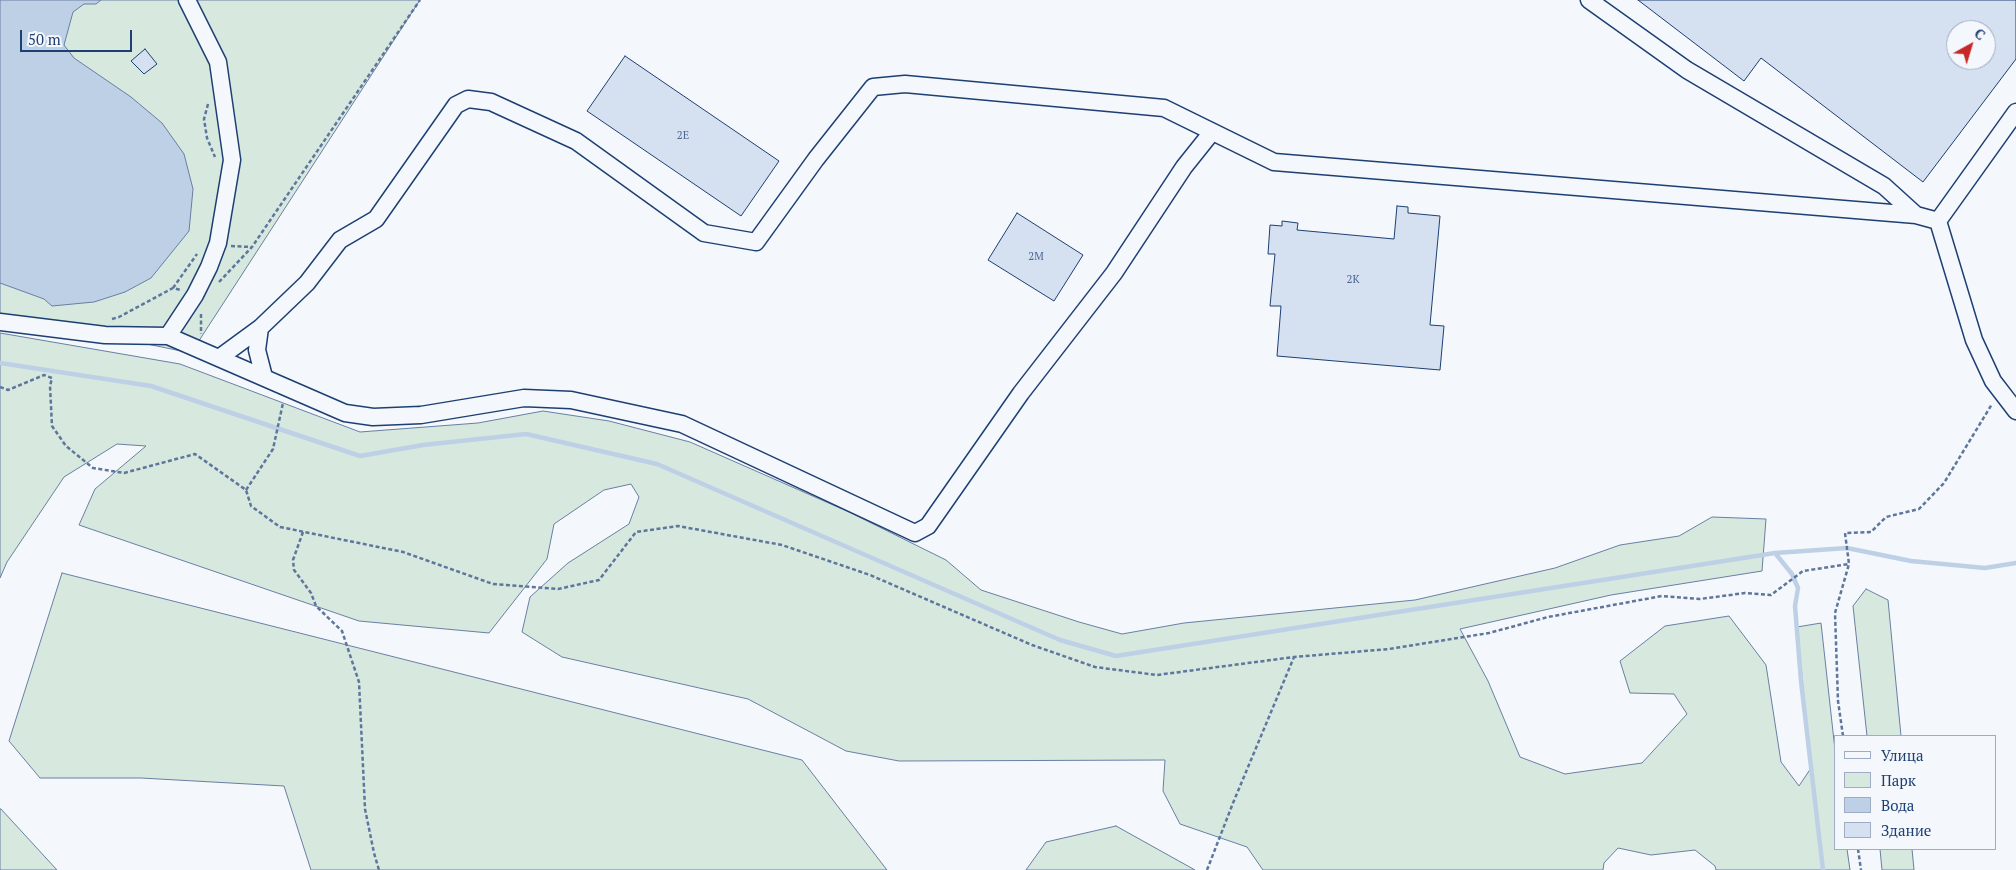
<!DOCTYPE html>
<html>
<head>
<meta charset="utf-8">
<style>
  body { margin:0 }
  #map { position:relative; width:2016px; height:870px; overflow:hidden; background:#f4f7fb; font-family:"PT Serif",serif }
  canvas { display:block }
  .legend { position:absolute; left:1834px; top:735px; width:162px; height:115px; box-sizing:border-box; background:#f4f7fb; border:1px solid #9eadc5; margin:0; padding:6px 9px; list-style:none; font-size:15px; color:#1d3f73 }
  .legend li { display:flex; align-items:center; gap:10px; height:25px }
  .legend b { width:25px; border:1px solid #9eadc5 }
  .north { position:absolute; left:1946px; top:20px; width:50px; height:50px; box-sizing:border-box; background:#f4f7fb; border:1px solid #9eadc5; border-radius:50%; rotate:39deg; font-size:14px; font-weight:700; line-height:20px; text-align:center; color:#1d3f73 }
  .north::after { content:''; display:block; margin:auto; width:18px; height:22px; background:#c62828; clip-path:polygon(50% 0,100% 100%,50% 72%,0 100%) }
  .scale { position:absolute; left:20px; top:30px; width:112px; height:22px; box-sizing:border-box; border:2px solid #1d3f73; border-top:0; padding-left:6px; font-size:15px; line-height:18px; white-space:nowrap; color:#1d3f73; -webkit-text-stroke:4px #f4f7fb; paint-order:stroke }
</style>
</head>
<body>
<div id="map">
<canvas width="2016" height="870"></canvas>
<ul class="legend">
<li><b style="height:6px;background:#f4f7fb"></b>Улица</li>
<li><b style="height:14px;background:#d7e8df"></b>Парк</li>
<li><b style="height:14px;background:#bed0e5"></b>Вода</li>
<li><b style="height:14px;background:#d5e0f0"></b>Здание</li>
</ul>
<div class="north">С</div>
<div class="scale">50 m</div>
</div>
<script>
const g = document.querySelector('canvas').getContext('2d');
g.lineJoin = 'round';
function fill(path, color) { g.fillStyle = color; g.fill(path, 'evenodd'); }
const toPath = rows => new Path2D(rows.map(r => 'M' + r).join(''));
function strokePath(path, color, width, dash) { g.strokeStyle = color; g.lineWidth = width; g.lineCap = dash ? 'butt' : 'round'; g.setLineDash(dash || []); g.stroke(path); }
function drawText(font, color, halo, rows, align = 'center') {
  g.font = font + ' "PT Serif",serif'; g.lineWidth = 4; g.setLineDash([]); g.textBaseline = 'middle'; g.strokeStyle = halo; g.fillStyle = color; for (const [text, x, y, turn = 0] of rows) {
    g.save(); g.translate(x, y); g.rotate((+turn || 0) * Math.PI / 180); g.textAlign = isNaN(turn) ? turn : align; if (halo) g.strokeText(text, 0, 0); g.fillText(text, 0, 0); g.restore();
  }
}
const green = toPath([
  [0,0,420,0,191,353,0,314,0,0],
  [0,333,180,364,360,432,478,423,543,411,609,421,690,442,849,512,946,560,981,590,1079,622,1122,634,1184,623,1415,600,1555,568,1620,545,1679,536,1712,517,1766,519,1762,571,1611,595,1460,629,1488,681,1520,757,1565,774,1642,763,1687,714,1674,694,1630,693,1620,661,1665,626,1729,616,1766,665,1781,762,1799,786,1811,768,1797,627,1821,623,1835,750,1835,849,1847,849,1850,870,1716,870,1715,866,1695,850,1651,855,1618,848,1604,863,1603,870,1263,870,1247,847,1180,824,1163,791,1165,760,899,761,846,751,748,699,562,657,522,632,530,597,568,563,629,524,639,497,631,484,604,490,554,524,547,559,489,633,359,621,79,525,95,489,146,446,117,444,64,477,7,562,0,578,0,333],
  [62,573,802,760,887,870,311,870,284,786,141,778,40,778,9,741,62,573],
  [1866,589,1888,600,1901,736,1867,736,1853,606,1866,589],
  [0,809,1,809,57,870,0,870,0,809],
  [1116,826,1195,870,1026,870,1046,842,1116,826],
  [1880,849,1912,849,1914,870,1882,870,1880,849]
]);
const water = toPath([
  [0,0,101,0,96,4,84,4,73,12,64,45,74,58,131,97,162,123,184,154,193,189,189,231,151,278,125,292,94,302,52,306,44,299,0,283,0,0]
]);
const stream = toPath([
  [0,363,151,386,360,456,423,445,526,434,657,464,1060,640,1116,656,1775,553,1847,548,1911,561,1985,568,2016,563],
  [1775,553,1792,574,1798,588,1795,606,1801,681,1823,870]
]);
const building = toPath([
  [1638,0,2016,0,2016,59,1923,182,1761,58,1744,81,1638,0],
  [1956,30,1986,30,1986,60,1956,60,1956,30],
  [145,49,157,64,144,74,131,61,145,49],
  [625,56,779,161,741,216,587,111,625,56],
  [1397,206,1408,207,1408,213,1440,216,1430,325,1444,326,1440,370,1277,356,1281,306,1270,306,1275,254,1268,254,1270,225,1282,226,1282,221,1298,223,1297,230,1394,239,1397,206],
  [1017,213,1083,255,1054,301,988,260,1017,213]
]);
const path = toPath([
  [208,104,204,119,207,138,215,157],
  [231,246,251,247],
  [219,282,252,247,420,0],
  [173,288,197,254],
  [201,314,201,334],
  [112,319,119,317,173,288,181,290],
  [0,387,8,390,44,375,52,378,50,386,52,426,66,446,93,468,124,473,195,454,246,490,251,506,280,527,403,552,493,584,558,589,599,580,636,532,678,526,782,545,870,575,1032,645,1095,667,1157,675,1294,657,1389,649,1489,633,1548,617,1662,596,1700,599,1745,593,1771,595,1803,571,1849,564],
  [246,490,273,449,283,403],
  [303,532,293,560,294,570,311,593,316,606,342,631,359,682,365,809,374,853,379,870],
  [1843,736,1838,701,1835,613,1849,564,1845,533,1871,532,1886,517,1919,509,1944,483,1992,404],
  [1858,849,1861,870],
  [1207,870,1233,803,1294,657]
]);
const minor = toPath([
  [1589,0,1687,70,1884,186,1916,215],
  [1938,221,1974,340,1993,381,2016,411],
  [0,322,105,335,168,336,345,413,373,417,421,415,524,398,571,400,682,424,915,533,928,526,1021,393,1114,273,1184,167,1212,132],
  [260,328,257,350,264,377],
  [168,336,195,295,209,267,218,243,232,160,218,62,187,0],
  [219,358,260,328,307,283,340,240,376,219,456,105,468,99,491,102,576,141,704,233,756,242,816,159,873,87,905,84,1164,108,1274,162,1916,215,1938,221,2016,112]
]);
const numberNames = [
  ["2Е",683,136],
  ["2М",1036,257],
  ["2К",1353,280]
];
fill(green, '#d7e8df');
strokePath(green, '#687fa3', 1);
fill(water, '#bed0e5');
strokePath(water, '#687fa3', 1);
strokePath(stream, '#bed0e5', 4.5);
fill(building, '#d5e0f0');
strokePath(building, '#1d3f73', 1);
strokePath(minor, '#1d3f73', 19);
strokePath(path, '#5e769c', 2.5, [4, 2.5]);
strokePath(minor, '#f4f7fb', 16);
drawText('11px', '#4b6792', null, numberNames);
</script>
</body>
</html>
